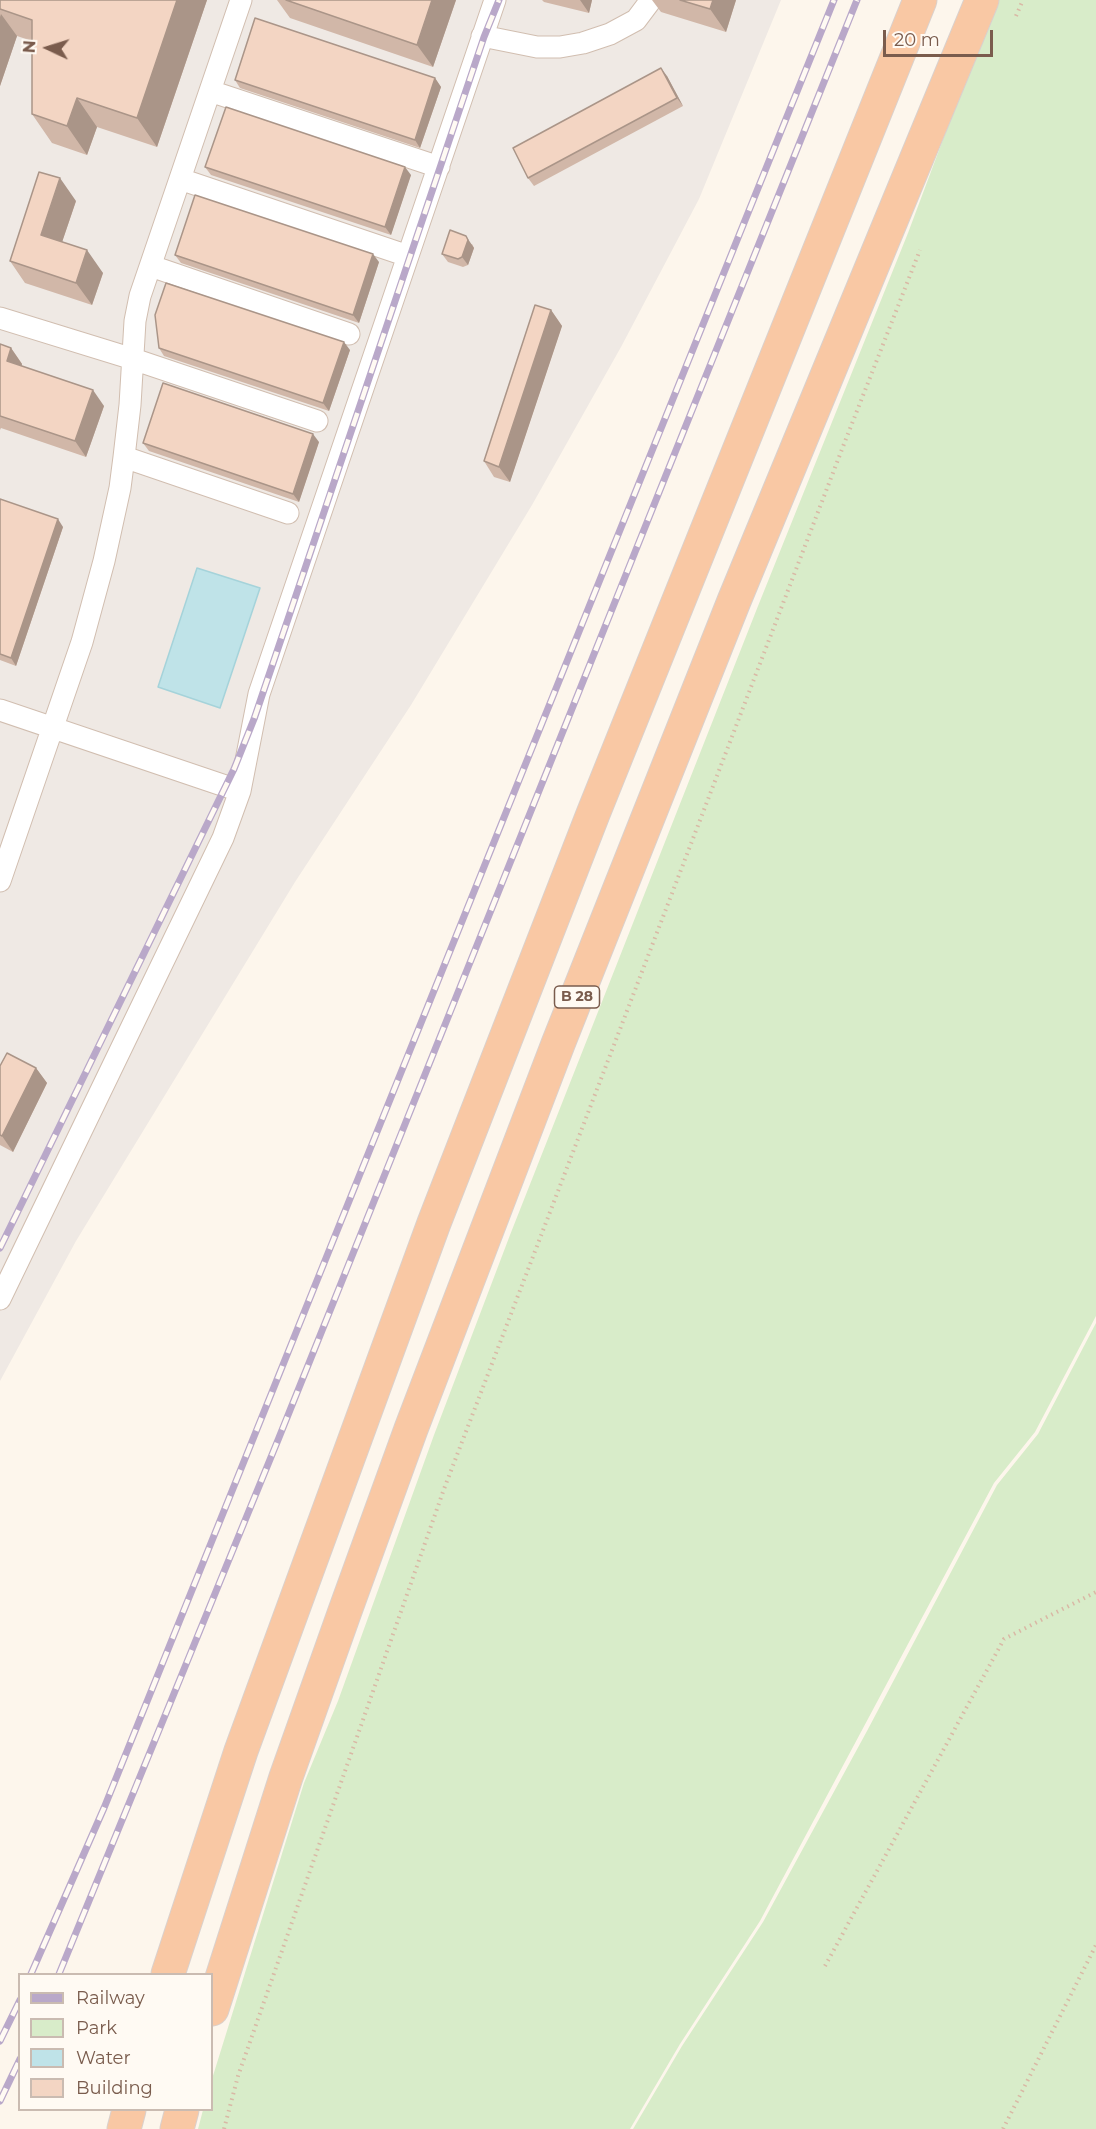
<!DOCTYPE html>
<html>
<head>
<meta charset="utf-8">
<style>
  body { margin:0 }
  #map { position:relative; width:1096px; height:2129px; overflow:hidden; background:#fdf6ec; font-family:Montserrat,sans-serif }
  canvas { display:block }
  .legend { position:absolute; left:18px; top:1973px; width:195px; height:138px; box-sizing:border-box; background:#fffaf3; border:2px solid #cabbb1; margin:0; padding:8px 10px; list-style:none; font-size:18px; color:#7a5c4d }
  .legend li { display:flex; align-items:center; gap:12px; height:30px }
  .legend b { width:30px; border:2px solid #cabbb1 }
  .north { position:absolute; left:18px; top:18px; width:60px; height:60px; -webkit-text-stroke:4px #fffaf3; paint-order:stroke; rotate:274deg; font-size:16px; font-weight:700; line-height:24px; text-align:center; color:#7a5c4d }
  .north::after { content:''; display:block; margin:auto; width:21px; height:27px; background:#7a5c4d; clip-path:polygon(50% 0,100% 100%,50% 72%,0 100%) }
  .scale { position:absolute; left:883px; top:30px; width:110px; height:27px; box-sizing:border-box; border:3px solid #7a5c4d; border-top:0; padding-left:8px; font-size:18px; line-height:21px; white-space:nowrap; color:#7a5c4d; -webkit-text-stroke:4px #fffaf3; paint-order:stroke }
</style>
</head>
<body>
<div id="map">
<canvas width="1096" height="2129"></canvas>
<ul class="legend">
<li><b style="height:8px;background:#b9a8c9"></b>Railway</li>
<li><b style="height:16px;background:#d8ecc9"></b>Park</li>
<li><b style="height:16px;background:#bfe3e8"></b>Water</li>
<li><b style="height:16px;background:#f3d5c3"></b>Building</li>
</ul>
<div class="north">N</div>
<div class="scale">20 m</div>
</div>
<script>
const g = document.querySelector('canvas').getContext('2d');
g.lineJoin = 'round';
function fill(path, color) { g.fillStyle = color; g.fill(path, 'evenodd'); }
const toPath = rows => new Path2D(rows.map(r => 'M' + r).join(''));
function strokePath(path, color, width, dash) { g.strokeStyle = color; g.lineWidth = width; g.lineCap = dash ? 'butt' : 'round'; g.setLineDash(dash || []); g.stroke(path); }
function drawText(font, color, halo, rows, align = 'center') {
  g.font = font + ' Montserrat,sans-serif'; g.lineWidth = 4.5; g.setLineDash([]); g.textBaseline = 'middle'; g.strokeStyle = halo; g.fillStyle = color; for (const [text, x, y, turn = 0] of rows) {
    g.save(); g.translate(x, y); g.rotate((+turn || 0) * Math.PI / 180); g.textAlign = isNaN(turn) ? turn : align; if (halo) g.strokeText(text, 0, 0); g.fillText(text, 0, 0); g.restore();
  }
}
const industrial = toPath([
  [0,0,781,0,699,199,621,347,532,505,411,705,295,882,76,1241,0,1381]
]);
const green = toPath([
  [999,0,1096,0,1096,1316,1035,1432,994,1483,760,1921,680,2044,630,2129,198,2129,203,2110,212,2110,212,2079,304,1783,338,1701,434,1435,510,1235,758,606,908,233,972,62],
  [1096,1323,1096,2129,633,2129,682,2046,763,1922,867,1731,997,1485,1038,1434]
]);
const water = toPath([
  [197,568,260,588,220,708,158,687,197,568]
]);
const path = toPath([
  [1016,16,1023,0],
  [825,1966,1004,1639,1096,1592],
  [224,2129,238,2076,444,1489,844,444,920,250],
  [1003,2129,1096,1945]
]);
const service = toPath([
  [482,36,537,47,560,47,583,43,610,34,636,20,651,0],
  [210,91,439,167],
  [180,179,408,256],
  [151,266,349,334],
  [0,318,133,359,317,421],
  [124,457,288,513],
  [0,710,240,791,259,694,495,0],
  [0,881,82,642,104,561,120,488,124,457,130,405,135,321,140,296,241,0],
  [0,1299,223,838,240,791]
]);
const trunk = toPath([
  [168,1974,241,1751,434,1223,593,814,920,0],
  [212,2009,286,1777,345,1611,411,1429,558,1044,734,601,982,0],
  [124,2129,129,2110],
  [177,2129,182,2110]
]);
const rail = toPath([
  [0,1248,234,769,254,719,291,610,484,37,499,0],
  [31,1974,104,1808,834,0],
  [59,1974,278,1440,857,0],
  [0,2041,20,2000],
  [0,2101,20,2059]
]);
const wall = toPath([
  [0,0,207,0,157,147,97,127,87,155,52,143,32,114,32,41,17,36,0,86],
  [277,0,456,0,433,67,290,18],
  [542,0,592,0,589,13,544,2],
  [652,0,736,0,726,32,661,12],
  [667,76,683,106,534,186,528,178],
  [435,78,441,87,420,148,240,88,235,80],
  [205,167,411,175,391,235,211,175],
  [76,201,62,242,103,273,92,305,25,283,10,261],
  [472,244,474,248,468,265,463,267,448,262,442,254],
  [175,255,379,262,359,323,181,263],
  [551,310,562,326,510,482,494,477,484,461],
  [0,344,11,348,22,364,22,366,104,406,86,457,1,428,0,430],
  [159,348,350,350,329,411,164,356],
  [319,442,299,502,149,451,143,443],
  [0,499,63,527,16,666,0,660],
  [0,1066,36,1068,47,1083,13,1152,0,1145]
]);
const shadedWall = toPath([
  [177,0,207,0,157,147,137,118],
  [432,0,456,0,433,67,417,45],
  [580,0,592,0,589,13],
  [713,0,736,0,726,32,710,9],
  [1,14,17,36,0,86,0,17],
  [661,68,667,76,683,106,677,98],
  [435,78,441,87,420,148,415,140],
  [77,98,97,127,87,155,67,126],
  [405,167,411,175,391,235,385,227],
  [60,178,76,201,57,257,41,235],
  [466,236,474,248,468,265,462,257],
  [87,250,103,273,92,305,76,283],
  [373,254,379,262,359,323,353,315],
  [551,310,562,326,510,482,499,467],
  [344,342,350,350,329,411,323,403],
  [11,348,22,364,18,377,7,361],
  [93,390,104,406,86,457,75,441],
  [313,434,319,442,299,502,293,494],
  [58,519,63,527,16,666,11,658],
  [36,1068,47,1083,13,1152,2,1136]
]);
const building = toPath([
  [0,0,177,0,137,118,77,98,67,126,32,114,32,20,0,9,0,0],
  [286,0,432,0,417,45,286,0],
  [680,0,713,0,710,9,680,0],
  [255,18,435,78,415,140,235,80,255,18],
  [661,68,677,98,528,178,513,148,661,68],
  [226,107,405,167,385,227,205,167,226,107],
  [39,172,60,178,41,235,87,250,76,283,10,261,39,172],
  [195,195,373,254,353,315,175,255,195,195],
  [450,230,466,236,468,240,462,257,458,259,442,254,450,230],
  [166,283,344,342,323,403,159,348,155,315,166,283],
  [535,305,551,310,499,467,484,461,535,305],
  [0,344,11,348,7,361,93,390,75,441,0,416,0,344],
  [163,383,313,434,293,494,143,443,163,383],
  [0,499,58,519,11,658,0,654,0,499],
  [7,1053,36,1068,2,1136,0,1135,0,1066,7,1053]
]);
const shields = [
  [577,997,45]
];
const shieldNames = [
  ["B 28",577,997]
];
fill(industrial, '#efe9e4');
fill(green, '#d8ecc9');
fill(water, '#bfe3e8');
strokePath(water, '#a5d3da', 1.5);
strokePath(service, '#d1beb0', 23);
strokePath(trunk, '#dad1cd', 35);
strokePath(path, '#d9b8a5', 4, [1.5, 4.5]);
strokePath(service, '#fff', 21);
strokePath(trunk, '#f9c8a4', 33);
strokePath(rail, '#b9a8c9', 7);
strokePath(rail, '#fffaf3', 4.5, [14]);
fill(wall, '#d1b7a8');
fill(shadedWall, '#aa9588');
fill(building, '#f3d5c3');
strokePath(building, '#aa9588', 1.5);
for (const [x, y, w] of shields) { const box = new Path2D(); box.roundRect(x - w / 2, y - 11, w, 22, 4.5); g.fillStyle = '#fffaf3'; g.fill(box); strokePath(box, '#7a5c4d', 1.5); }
drawText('bold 14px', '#7a5c4d', null, shieldNames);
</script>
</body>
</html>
